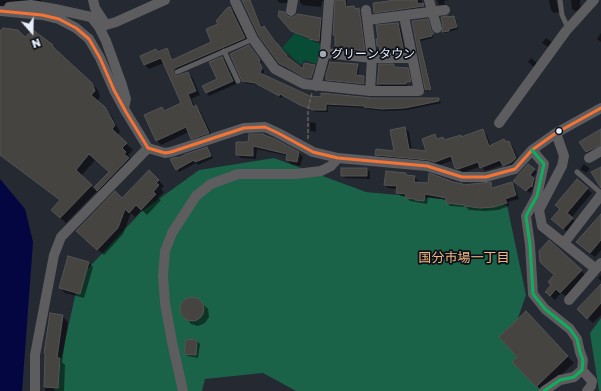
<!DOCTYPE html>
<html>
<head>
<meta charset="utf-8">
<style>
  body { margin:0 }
  #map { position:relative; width:601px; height:391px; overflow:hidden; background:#242932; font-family:"Golos Text",sans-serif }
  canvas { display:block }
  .north { position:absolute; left:12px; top:12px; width:40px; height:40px; -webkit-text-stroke:3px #0c1018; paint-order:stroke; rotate:160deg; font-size:11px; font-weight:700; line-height:16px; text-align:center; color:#e7edf9 }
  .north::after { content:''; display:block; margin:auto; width:14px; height:18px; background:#e7edf9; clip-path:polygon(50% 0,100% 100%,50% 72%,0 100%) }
</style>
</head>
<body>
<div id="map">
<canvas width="601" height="391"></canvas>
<div class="north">N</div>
</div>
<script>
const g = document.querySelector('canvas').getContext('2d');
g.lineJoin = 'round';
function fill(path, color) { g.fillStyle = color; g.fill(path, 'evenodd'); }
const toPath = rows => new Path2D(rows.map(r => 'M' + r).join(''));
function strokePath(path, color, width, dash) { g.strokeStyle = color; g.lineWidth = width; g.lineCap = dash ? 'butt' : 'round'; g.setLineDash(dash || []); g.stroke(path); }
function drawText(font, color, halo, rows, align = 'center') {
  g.font = font + ' "Golos Text","Noto Sans JP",sans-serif'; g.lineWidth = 3.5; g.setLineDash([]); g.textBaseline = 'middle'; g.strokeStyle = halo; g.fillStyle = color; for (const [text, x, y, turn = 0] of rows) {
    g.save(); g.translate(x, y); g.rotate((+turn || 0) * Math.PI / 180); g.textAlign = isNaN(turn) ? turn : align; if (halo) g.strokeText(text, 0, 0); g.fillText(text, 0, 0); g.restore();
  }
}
const green = toPath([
  [295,33,322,45,316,64,304,60,301,65,282,48]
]);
const forest = toPath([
  [274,158,366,192,507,205,526,295,509,344,525,374,542,391,296,391,263,373,205,379,202,391,54,391,79,278,141,212,199,170],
  [601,318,601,391,599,391,590,333]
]);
const water = toPath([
  [0,179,25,209,33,242,22,391,0,391]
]);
const shadow = toPath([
  [0,0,41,0,41,2,0,6],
  [243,0,250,0,262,28,264,27,266,29,276,44,289,58,288,59,303,71,314,66,310,80,284,67,281,64],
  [277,0,287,0,287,3,280,3],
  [300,0,324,0,324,1,322,1,321,7,302,5,300,2],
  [336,0,347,0,347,8,354,7,356,10,358,9,360,11,366,52,337,49,336,47,336,36,334,34],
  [400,0,421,0,425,7,377,13,375,12],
  [437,0,449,0,444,1,445,5,439,5],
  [549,0,556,0,559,12,554,13,551,10],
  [571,0,580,0,581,10,575,11,572,9],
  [230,8,234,12,249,42,180,72,175,78,188,73,192,77,200,95,191,99,195,107,200,111,213,137,196,142,192,138,189,132,161,145,157,141,162,108,165,112,183,104,164,63,149,69,145,65,142,56,156,50,159,53,166,50,171,54,173,60,212,43,219,25],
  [287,17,321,19,322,20,321,42,312,40,310,38,293,32,292,30],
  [454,17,456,19,458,29,445,33,443,32],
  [427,20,434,35,432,36,433,38,420,41,432,91,428,91,426,89,413,22],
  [398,24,400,26,406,53,383,53,378,45],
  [0,32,25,38,92,84,98,90,100,97,97,101,111,115,120,132,117,135,133,150,128,155,131,159,104,196,98,190,66,223,52,210,61,201,0,155],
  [96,159,110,172,94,189,81,176],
  [601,33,601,42,597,39],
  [546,38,552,42,548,47,542,43],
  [251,48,262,63,260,64,264,71,263,75,310,97,439,99,441,103,407,110,385,111,367,109,366,108,328,106,328,112,316,112,304,107,283,96,282,98,258,85,245,83,243,80],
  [222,58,225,61,236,84,209,96,203,86,218,79],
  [531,58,537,63,534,67,528,62],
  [357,65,359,67,358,76,364,77,366,79,365,85,328,81,327,79],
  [393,66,395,67,407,69,409,70,412,83,407,83,407,86,380,86,378,84],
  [310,122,316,123,316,132,310,131],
  [404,128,409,132,412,150,427,152,435,135,439,139,442,138,445,141,460,136,462,138,483,131,487,135,491,146,509,142,513,147,520,163,508,169,503,165,485,171,481,166,463,173,456,168,454,160,440,165,381,159,376,154,395,152],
  [601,130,601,151,591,157,586,152,580,142],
  [266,137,299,153,303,157,300,166,291,164,287,160,288,156,257,149,256,159,241,158,237,155],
  [207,148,213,158,198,165,196,163,179,172,177,169,178,159],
  [584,164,590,169,586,173,580,169],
  [342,169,367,169,370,172,370,179,345,178,342,175],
  [534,169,537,172,533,178,537,182,530,193,514,181],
  [149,171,164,186,161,189,164,192,158,198,161,200,147,215,142,210,135,217,131,213,123,234,104,255,83,236,122,199],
  [406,174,408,177,415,177,418,181,418,183,464,186,491,183,494,189,512,183,515,187,519,199,508,202,509,206,498,210,484,211,469,210,466,207,450,206,447,202,447,200,428,197,427,204,410,201,406,197,401,196,397,192,398,189,388,188,385,185],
  [587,189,592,193,571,218,577,223,569,233,557,224],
  [601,215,601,250,595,257,582,247],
  [88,262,93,267,84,298,65,293,60,288],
  [581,270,585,275,566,296,561,293,555,300,546,292,553,285,556,276],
  [601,275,601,281,598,278],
  [601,285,601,315,593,323,578,309],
  [189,298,197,299,208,309,209,317,205,323,198,326,191,324,182,313,181,306,186,300],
  [526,313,574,363,544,391,542,391,514,362,519,357],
  [62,316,68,322,62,362,65,365,64,391,45,391,46,355],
  [197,341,200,344,198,358,188,356,185,353]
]);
const building = toPath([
  [242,0,250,0,261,28,264,26,276,43,277,43,283,51,287,55,286,56,303,69,304,63,315,65,311,78,306,78,279,63,259,36,242,0],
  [335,0,345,0,346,7,354,6,355,9,359,8,365,51,335,47,335,35,333,35,335,0],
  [396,0,417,0,418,4,423,3,424,6,374,13,373,3,396,0],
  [230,7,245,38,175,68,173,71,174,74,177,76,188,72,196,91,188,94,193,107,196,105,209,133,191,139,186,127,156,141,144,115,162,107,164,111,181,103,161,58,144,65,140,56,156,49,158,52,167,48,172,60,211,42,206,29,218,24,216,21,227,8,230,7],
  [279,11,285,12,287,16,290,17,294,17,297,14,321,18,319,41,309,39,310,38,291,31,278,16,279,11],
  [447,16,447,17,454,16,457,27,449,29,449,31,442,32,443,27,441,17,447,16],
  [428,19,431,30,434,34,431,34,432,36,419,39,431,90,425,89,412,21,428,19],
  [398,23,404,52,380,52,379,46,377,46,376,39,378,39,376,25,398,23],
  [3,28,18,30,25,37,33,30,53,45,52,46,92,83,95,91,91,95,105,107,115,125,112,129,127,143,122,148,126,152,124,154,129,158,97,191,94,187,109,172,89,154,76,170,92,185,60,218,51,210,60,200,0,155,0,31,3,28],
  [249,45,260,60,259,61,262,68,260,73,310,96,321,97,321,93,372,98,439,98,439,101,405,108,382,109,364,107,364,106,326,104,326,110,313,110,300,105,280,94,279,96,255,83,242,81,230,54,249,45],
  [222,57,233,81,206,93,202,86,217,79,209,62,222,57],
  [330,62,358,64,356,75,364,76,364,84,326,80,326,75,330,62],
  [379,64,394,64,394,67,408,68,411,82,406,82,406,84,377,84,379,64],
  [405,127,409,149,426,151,422,139,435,134,437,139,443,137,444,140,461,135,461,137,483,129,489,146,504,139,506,142,509,141,516,158,512,162,503,166,500,160,480,168,478,162,458,169,455,168,451,156,435,162,428,160,375,155,376,149,394,151,390,130,405,127],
  [601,129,601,145,586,152,579,142,601,129],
  [249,134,264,134,264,135,275,139,299,152,297,162,286,160,287,154,253,146,253,156,236,155,236,142,248,142,249,134],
  [207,147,211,156,195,162,194,160,176,170,170,159,177,157,178,158,186,154,207,147],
  [528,164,535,169,530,175,534,178,532,187,531,186,526,191,513,181,528,164],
  [601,167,601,188,591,172,601,167],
  [341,168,367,168,367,176,341,176,341,168],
  [149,170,159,180,156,183,159,185,153,192,156,194,141,210,136,205,129,213,125,209,118,228,97,250,76,231,115,191,122,198,149,170],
  [386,171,406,173,406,175,415,176,414,182,428,183,429,173,453,182,463,184,463,185,491,182,492,188,512,182,516,195,505,199,507,203,494,207,480,208,464,206,464,205,446,203,446,198,425,194,424,201,415,200,415,199,405,198,406,194,396,193,397,186,384,185,386,171],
  [577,179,588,188,567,213,573,218,563,229,551,219,560,209,555,205,577,179],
  [601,214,601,240,590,253,576,242,601,214],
  [549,240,582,270,560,293,556,289,550,296,545,292,551,285,548,282,554,275,540,262,539,251,549,240],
  [68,256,89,262,80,294,59,288,68,256],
  [601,284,601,303,587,319,577,309,601,284],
  '180 309a12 12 0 1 1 24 0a12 12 0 1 1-24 0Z',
  [526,311,568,356,536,387,512,362,517,357,499,337,526,311],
  [50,313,63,315,57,358,60,358,58,388,44,387,45,354,44,353,50,313],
  [186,339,197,340,196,355,184,354,186,339]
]);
const path = toPath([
  [308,139,308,109,312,93]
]);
const service = toPath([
  [560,0,562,15,568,28],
  [224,51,238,81],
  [177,72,253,39],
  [577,172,601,193]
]);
const minor = toPath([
  [93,0,95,8,106,25],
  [429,0,437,28],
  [235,1,253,39,275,69,304,84,370,91,419,91,404,16],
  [9,7,31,5,55,9,91,17,99,27,106,41,122,85,126,99,124,108],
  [366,10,372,58,370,91],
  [0,11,42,15,59,19,76,28,89,39,100,58,114,90,126,112,148,148,165,153,171,152,244,128,265,127,278,133,313,152,338,158,427,166,462,177,486,177,515,169,532,150,556,133,601,108],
  [291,11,293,0],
  [368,20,445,10],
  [99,27,116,22,165,0],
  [325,53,372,58,412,58],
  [316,86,325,53,329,0],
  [499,123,566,31,594,0],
  [556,133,564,156,562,166,539,210,542,226,596,269],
  [532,150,544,164,537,196,526,216,530,245,533,294,545,309,570,329,577,339,580,352,583,360,582,370,574,377,560,380,544,391],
  [589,158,601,151],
  [564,243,601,195],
  [569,300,601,263],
  [582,370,592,381,591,386,587,391],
  [35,391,35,355,54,255,61,237,148,148],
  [183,391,172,342,165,303,163,276,165,251,172,233,196,196,211,184,238,174,296,174,321,171,331,166,338,158]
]);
const bus1 = toPath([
  [0,11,42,15,59,19,76,28,89,39,100,58,114,90,126,112,148,148,165,153,171,152,244,128,265,127,278,133,313,152,338,158,427,166,462,177,486,177,515,169,532,150,556,133,601,108]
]);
const bus2 = toPath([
  [532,150,544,164,537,196,526,216,530,245,533,294,545,309,570,329,577,339,580,352,583,360,582,370,574,377,560,380,544,391]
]);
const markers = [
  [323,54,4,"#a3a8b3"],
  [559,131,3.5,"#e7edf9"]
];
const poiNames = [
  ["グリーンタウン",331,54]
];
const neighbourhoodNames = [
  ["国分市場一丁目",464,258]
];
fill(green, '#094c36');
fill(forest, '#1a6248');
fill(water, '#030640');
fill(shadow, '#0007');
fill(building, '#454440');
strokePath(building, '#535455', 1);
strokePath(path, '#605f63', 1.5, [4, 2]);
strokePath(service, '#5d5c5e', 5);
strokePath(minor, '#5d5c5e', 10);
strokePath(bus1, '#f57335', 3);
strokePath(bus2, '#0daf5c', 3);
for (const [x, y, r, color] of markers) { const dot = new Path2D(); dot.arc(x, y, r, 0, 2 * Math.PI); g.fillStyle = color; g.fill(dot); strokePath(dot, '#0c1018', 1.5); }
drawText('12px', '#e7edf9', '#0c1018', poiNames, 'left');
drawText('13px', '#f2b87e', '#0c1018', neighbourhoodNames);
</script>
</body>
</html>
